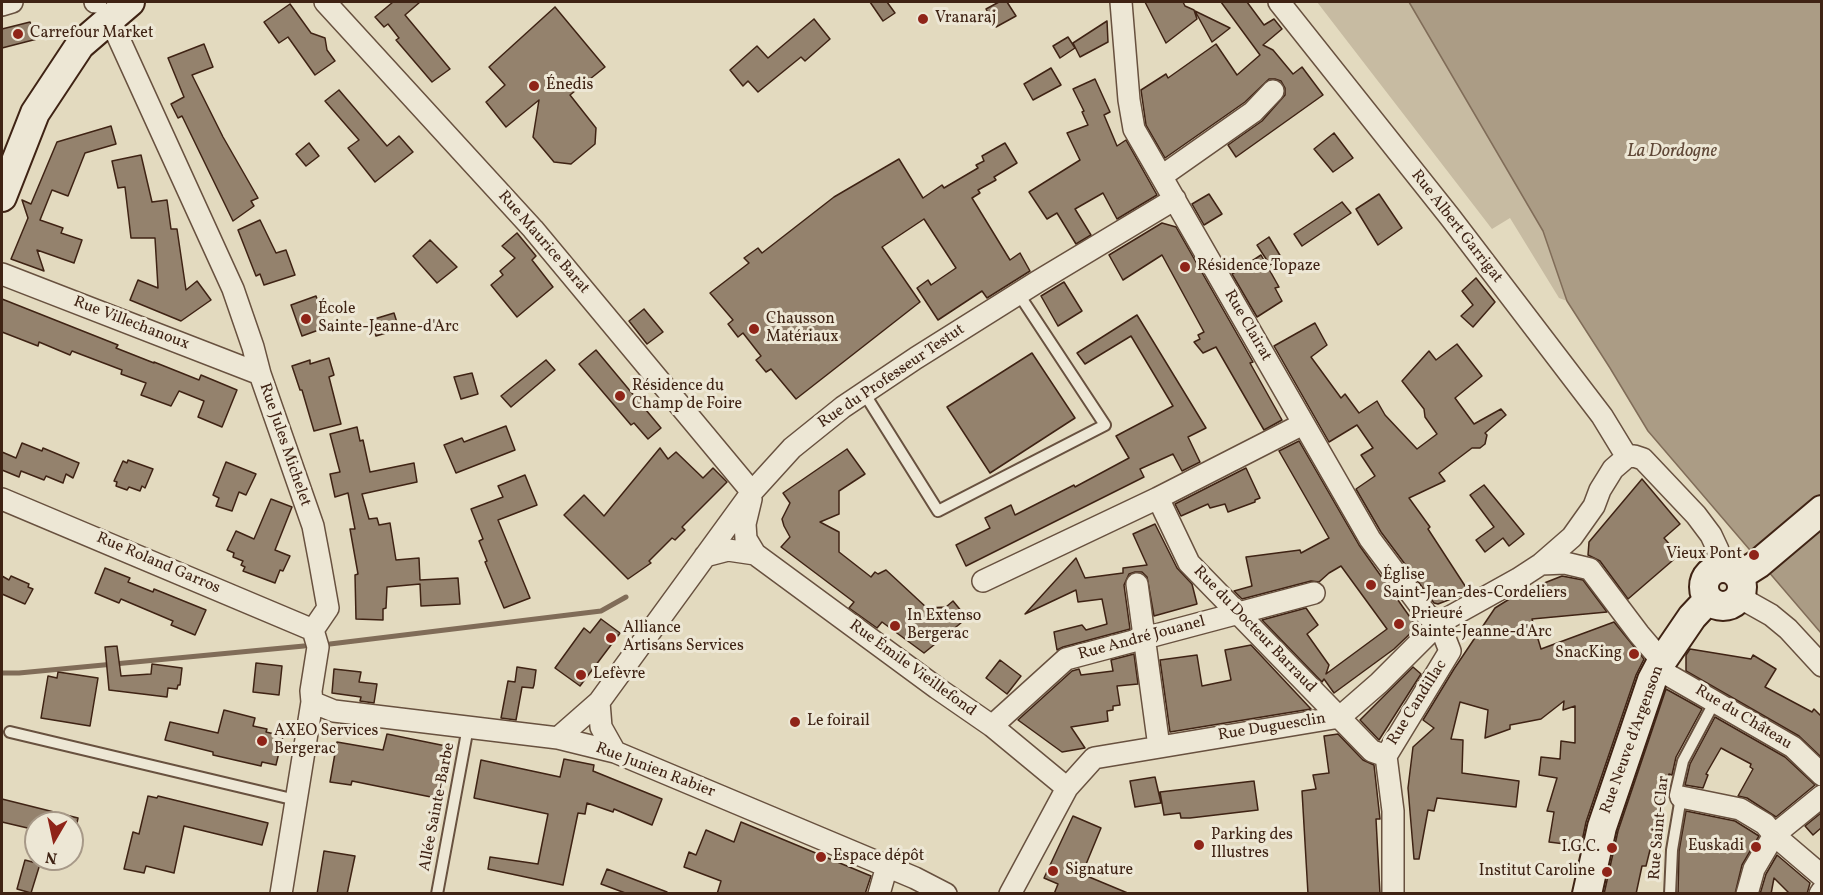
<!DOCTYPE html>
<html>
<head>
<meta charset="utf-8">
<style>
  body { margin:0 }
  #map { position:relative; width:1823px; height:895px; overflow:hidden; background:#e3dabf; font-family:Vollkorn,serif }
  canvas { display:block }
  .frame { position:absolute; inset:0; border:3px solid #3f2314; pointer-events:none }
  .north { position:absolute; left:24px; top:811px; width:60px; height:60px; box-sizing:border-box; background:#ede7d5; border:2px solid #a79988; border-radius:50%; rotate:189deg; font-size:16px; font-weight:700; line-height:24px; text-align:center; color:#3f2314 }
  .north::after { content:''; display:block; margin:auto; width:21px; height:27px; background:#8f2418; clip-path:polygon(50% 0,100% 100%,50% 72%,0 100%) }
</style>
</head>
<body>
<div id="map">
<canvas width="1823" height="895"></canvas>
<div class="frame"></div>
<div class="north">N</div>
</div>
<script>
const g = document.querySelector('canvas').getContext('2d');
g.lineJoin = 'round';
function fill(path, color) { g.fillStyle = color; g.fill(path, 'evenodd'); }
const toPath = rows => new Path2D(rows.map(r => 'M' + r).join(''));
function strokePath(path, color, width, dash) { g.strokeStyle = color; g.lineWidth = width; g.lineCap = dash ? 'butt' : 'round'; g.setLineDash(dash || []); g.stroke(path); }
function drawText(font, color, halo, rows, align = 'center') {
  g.font = font + ' Vollkorn,serif'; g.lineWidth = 6; g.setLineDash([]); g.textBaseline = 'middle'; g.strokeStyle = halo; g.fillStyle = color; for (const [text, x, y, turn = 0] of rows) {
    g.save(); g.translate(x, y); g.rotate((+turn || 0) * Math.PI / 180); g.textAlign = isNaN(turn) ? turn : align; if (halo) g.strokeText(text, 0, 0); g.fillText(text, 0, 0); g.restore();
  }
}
const green = toPath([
  [1317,2,1409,2,1543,231,1567,301,1559,298,1510,218,1492,229]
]);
const water = toPath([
  [1409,2,1821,2,1821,633,1648,431,1610,368,1567,301,1543,231,1409,2]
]);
const stream = toPath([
  [330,644,601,611,626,597],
  [2,673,19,673,304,646]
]);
const building = toPath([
  [393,2,420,2,405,15,450,69,432,82,396,40,399,38,388,24,384,27,375,17,393,2],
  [870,2,887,2,895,13,883,21,870,2],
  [999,2,1007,2,1016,16,996,27,986,9,999,2],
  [1145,2,1183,2,1185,6,1194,10,1197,19,1166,43,1145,2],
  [1221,2,1247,2,1264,25,1274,19,1282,29,1263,45,1273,50,1293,74,1302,67,1323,95,1236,157,1228,145,1262,121,1285,95,1285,88,1281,81,1275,79,1269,79,1245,102,1165,158,1146,125,1141,90,1166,74,1168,78,1216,44,1237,75,1260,55,1221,2],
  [290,4,311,33,325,38,327,50,335,61,315,75,288,37,279,43,264,22,290,4],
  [555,7,605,67,570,95,596,128,595,144,571,164,554,162,533,137,539,100,506,127,486,102,505,85,489,67,555,7],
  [1195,11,1230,28,1212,42,1195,11],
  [814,19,830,39,805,61,801,57,758,92,748,81,743,86,730,70,757,46,768,58,814,19],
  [1107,21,1108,42,1080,57,1073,43,1107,21],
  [30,22,37,39,2,48,2,29,30,22],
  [1068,37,1075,48,1060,58,1053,46,1068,37],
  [204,44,213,67,192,75,223,137,258,198,251,201,254,206,233,221,182,116,178,118,171,104,184,97,168,58,204,44],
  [1051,68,1061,85,1033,100,1024,84,1051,68],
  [1095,79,1110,112,1104,115,1117,146,1126,140,1157,195,1117,219,1103,193,1075,209,1091,235,1076,244,1057,213,1047,219,1029,192,1080,160,1067,133,1088,125,1082,112,1084,111,1073,89,1095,79],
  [339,90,387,146,399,136,413,152,375,182,348,148,359,140,325,101,339,90],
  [111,126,116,144,85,153,68,196,52,190,40,220,63,228,61,233,82,240,74,263,37,250,44,271,11,259,28,218,22,200,31,204,57,142,111,126],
  [1334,133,1353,158,1333,172,1314,149,1334,133],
  [309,143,319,156,306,166,296,154,309,143],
  [1005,143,1017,163,994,177,996,180,978,190,980,193,972,198,1010,260,1020,253,1030,271,987,298,982,291,938,320,917,288,928,280,931,285,956,268,924,219,882,247,920,302,796,399,771,369,766,372,756,360,761,356,743,333,738,337,728,324,733,320,710,293,749,263,744,258,758,248,762,253,834,197,899,159,923,198,942,185,944,188,978,168,976,165,984,161,982,156,1005,143],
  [141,155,152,202,167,200,171,229,177,229,186,290,197,281,211,300,181,321,130,300,138,280,158,288,155,238,131,238,125,187,118,188,112,161,141,155],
  [1209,194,1222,214,1204,225,1192,204,1209,194],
  [1379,194,1402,228,1378,245,1356,209,1379,194],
  [1342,202,1351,213,1302,246,1294,234,1342,202],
  [260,220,276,253,286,250,295,275,264,285,260,274,256,276,238,230,260,220],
  [1162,223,1176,227,1253,362,1250,363,1282,420,1264,430,1216,347,1203,353,1194,342,1200,339,1198,335,1204,332,1162,255,1123,280,1109,255,1162,223],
  [517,233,536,256,532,260,553,287,517,317,491,285,503,275,500,271,515,258,502,246,517,233],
  [1269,237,1281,257,1270,265,1257,245,1269,237],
  [430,240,457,267,437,283,413,256,430,240],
  [1261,255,1279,287,1275,288,1282,301,1257,317,1232,274,1261,255],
  [1476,278,1495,302,1473,327,1461,316,1473,305,1462,291,1476,278],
  [1064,282,1082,311,1058,326,1041,296,1064,282],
  [316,296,327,327,302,336,291,305,316,296],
  [2,299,118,345,116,348,154,363,154,362,199,380,201,375,237,390,222,427,198,417,204,401,179,391,171,406,141,395,146,383,121,374,122,370,72,351,70,355,39,342,38,346,2,332,2,299],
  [644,309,663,332,647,344,629,321,644,309],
  [394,313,399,329,376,336,371,320,394,313],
  [1137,315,1206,428,1188,437,1200,462,1182,471,1173,454,1140,469,1144,477,966,566,956,545,990,528,985,518,1011,505,1015,515,1074,485,1075,487,1129,458,1116,436,1173,406,1131,336,1085,364,1077,353,1137,315],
  [1315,323,1327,345,1311,357,1341,398,1345,394,1359,413,1377,401,1385,415,1417,449,1437,434,1425,417,1424,409,1402,381,1429,351,1436,360,1457,344,1482,376,1455,398,1474,424,1501,409,1506,415,1485,433,1487,435,1485,444,1480,448,1472,448,1439,473,1445,481,1409,498,1430,527,1428,529,1469,592,1438,604,1434,603,1381,532,1356,489,1375,476,1361,455,1373,448,1357,425,1329,442,1274,346,1315,323],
  [596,350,661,428,648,439,634,423,631,425,579,364,596,350],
  [1032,353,1075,418,990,473,947,407,1032,353],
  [329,358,334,375,329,377,341,424,314,431,302,390,300,390,292,366,310,360,310,364,329,358],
  [546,360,555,370,511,407,501,396,546,360],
  [472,373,478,394,461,399,454,377,472,373],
  [506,426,515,450,456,473,444,445,462,438,464,442,506,426],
  [357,427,360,441,363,440,370,472,414,463,417,482,362,494,369,519,377,518,379,525,390,523,396,560,419,558,420,580,458,578,460,604,421,606,420,584,387,587,386,608,383,609,383,620,356,619,355,575,358,574,350,529,355,529,348,493,335,497,330,474,340,472,330,434,357,427],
  [1299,441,1359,545,1417,627,1394,649,1334,693,1324,679,1322,682,1262,620,1306,608,1318,625,1307,634,1329,665,1326,674,1387,629,1341,566,1329,573,1319,582,1311,581,1242,599,1234,591,1252,586,1246,557,1300,550,1301,553,1329,538,1279,451,1299,441],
  [22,443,42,451,43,448,79,463,73,478,66,474,63,483,46,476,44,480,21,471,19,477,2,470,2,452,16,458,22,443],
  [660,448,668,459,676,452,703,478,713,468,727,482,682,527,685,530,675,540,672,538,649,561,651,563,628,579,564,515,584,495,604,516,660,448],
  [847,449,865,474,839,491,839,514,820,522,839,532,839,552,871,577,875,572,878,574,886,570,927,608,946,607,953,601,967,618,924,653,882,622,877,628,849,608,854,602,781,547,790,537,784,526,782,519,790,503,783,493,847,449],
  [128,460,153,469,145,488,142,486,140,491,129,487,127,490,116,486,117,482,114,481,123,461,127,463,128,460],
  [226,462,256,474,246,495,239,492,232,511,216,506,219,498,213,495,226,462],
  [1246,468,1260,498,1255,500,1255,502,1228,512,1225,504,1210,508,1208,504,1181,516,1175,504,1246,468],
  [525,475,537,505,498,520,530,598,504,608,485,562,487,561,479,541,483,539,471,509,503,497,498,486,525,475],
  [1642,479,1680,524,1664,538,1679,555,1628,599,1600,561,1588,555,1589,542,1642,479],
  [1484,485,1524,534,1509,546,1503,538,1485,552,1476,540,1494,527,1470,495,1484,485],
  [271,499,292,507,275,550,290,556,283,571,280,570,275,583,243,571,245,567,241,565,243,561,233,557,234,553,227,550,236,531,254,539,271,499],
  [1155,524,1177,568,1192,584,1197,604,1154,616,1147,577,1142,572,1135,572,1129,574,1124,585,1130,629,1063,647,1057,650,1054,632,1082,625,1086,630,1107,624,1102,599,1078,602,1076,590,1025,614,1076,558,1085,578,1123,573,1123,568,1147,565,1133,534,1155,524],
  [105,568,130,578,128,582,153,592,154,589,206,610,195,635,171,625,173,621,121,599,119,603,95,593,105,568],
  [2,576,9,580,11,576,29,584,28,587,33,589,25,604,2,594,2,576],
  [1562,576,1583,580,1607,612,1532,619,1541,649,1614,622,1644,659,1636,675,1586,822,1581,846,1549,842,1554,812,1547,811,1557,778,1539,775,1541,757,1560,759,1561,741,1575,743,1575,706,1563,710,1564,701,1541,719,1510,725,1510,729,1485,738,1488,710,1460,702,1451,739,1463,740,1462,773,1519,781,1516,807,1437,798,1434,811,1428,810,1419,859,1414,859,1408,788,1413,747,1434,728,1423,720,1454,669,1495,608,1519,593,1562,576],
  [601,619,620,633,580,686,555,668,584,628,590,633,601,619],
  [1251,645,1311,709,1170,732,1160,660,1197,655,1202,686,1231,680,1225,650,1251,645],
  [117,646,121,676,151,674,152,664,182,668,180,685,178,685,177,689,168,688,167,697,109,690,105,647,117,646],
  [1690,649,1751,659,1753,655,1776,669,1765,687,1812,712,1814,709,1821,716,1821,757,1799,736,1686,671,1686,655,1690,649],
  [1134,654,1138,684,1117,686,1120,705,1113,706,1113,710,1107,711,1108,721,1071,727,1085,748,1062,752,1018,720,1072,671,1079,669,1081,675,1113,671,1111,660,1134,654],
  [1000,660,1021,676,1007,694,986,678,1000,660],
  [256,663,282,666,279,695,253,692,256,663],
  [517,667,536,670,534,685,533,688,522,687,516,720,501,718,508,681,515,682,517,667],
  [1413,667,1421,674,1379,740,1360,720,1413,667],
  [334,669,361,672,359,682,377,684,374,703,360,701,361,697,332,693,334,669],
  [58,672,98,678,90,726,41,718,48,676,57,678,58,672],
  [1666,689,1702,709,1676,757,1672,775,1669,774,1646,866,1642,866,1636,894,1604,894,1618,831,1666,689],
  [224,710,255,718,253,726,267,729,266,732,283,736,276,765,262,762,261,766,213,755,213,752,165,740,170,722,218,733,224,710],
  [1715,717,1785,757,1815,785,1776,817,1747,798,1738,796,1753,769,1750,767,1751,764,1721,748,1706,774,1708,775,1703,788,1685,785,1690,764,1715,717],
  [387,734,446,746,436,798,352,781,351,785,330,782,337,742,383,750,387,734],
  [1338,734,1363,760,1374,765,1380,819,1376,819,1380,894,1308,894,1302,791,1316,789,1313,775,1329,773,1324,736,1338,734],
  [564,759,594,765,593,771,662,799,652,825,614,809,613,812,587,803,585,814,578,813,563,885,488,869,490,857,538,864,548,814,474,798,481,760,560,777,564,759],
  [1155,777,1161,803,1135,807,1130,781,1155,777],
  [1254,781,1258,810,1190,818,1181,818,1180,813,1164,815,1160,792,1254,781],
  [148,796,157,798,158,796,268,823,262,845,184,826,174,873,146,866,144,873,124,869,133,832,139,834,148,796],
  [2,799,78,818,77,823,36,823,36,830,2,822,2,799],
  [1686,811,1735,821,1759,836,1742,865,1735,894,1678,894,1679,851,1686,811],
  [1821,813,1821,828,1813,835,1805,826,1821,813],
  [1073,816,1101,828,1082,874,1130,894,1054,894,1058,884,1044,878,1073,816],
  [741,822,871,876,865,894,717,894,721,881,684,867,689,852,696,855,706,830,734,842,741,822],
  [324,851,355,856,347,894,317,894,324,851],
  [1777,855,1810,883,1807,894,1790,894,1774,878,1771,894,1760,894,1766,874,1777,855],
  [25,860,40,864,31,893,17,889,25,860],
  [607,869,667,892,667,894,628,894,601,884,607,869]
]);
const lane = toPath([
  [864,393,938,511,1105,425,1018,293],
  [10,732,296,800],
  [437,894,468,727],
  [1670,894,1672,850,1681,797,1675,795,1683,761,1715,701]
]);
const street = toPath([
  [95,2,96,2],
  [325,2,533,229,752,492],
  [1121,2,1129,100,1134,129,1370,539,1427,615,1439,623],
  [1279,2,1450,217,1602,416,1627,457],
  [2,5,12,2],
  [109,17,233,289,253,347,260,374,313,526,320,563,328,608,313,630,318,647,311,691,312,702,281,894],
  [1162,176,1253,112,1273,91],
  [2,274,260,374],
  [1303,424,1158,498,1189,563,1372,751,1386,756],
  [2,499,313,630],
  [751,499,745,524,746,539,755,554,937,688,992,726,1067,788],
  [705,556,728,550,755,554],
  [1541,564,1565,563,1590,569,1639,634,1662,661],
  [983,581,1158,498],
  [1137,584,1159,747],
  [1739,597,1771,615,1788,629,1822,666],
  [1658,669,1793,747,1822,775],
  [312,702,334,711,558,738,615,752,915,878,946,894],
  [599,702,601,727,615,752],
  [992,726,1066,659,1314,593],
  [558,738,599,702,752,492,792,448,843,407,916,358,1037,282,1175,199],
  [1681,797,1740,809,1765,824,1774,835,1822,876],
  [879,894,887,866],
  [1010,894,1067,788,1094,758,1340,717,1379,683,1439,623,1518,579,1541,564,1572,537,1594,506,1600,490,1613,469,1627,457,1634,456,1643,459,1696,515,1711,535,1718,550,1718,568],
  [1393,894,1393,811,1386,756,1450,651,1439,623],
  [1747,894,1754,869,1774,835,1822,796],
  [1820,894,1822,891]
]);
const secondary = toPath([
  [2,197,35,113,80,45,130,2],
  '1704 587a19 19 0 1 1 38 0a19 19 0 1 1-38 0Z',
  [1739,576,1758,564,1822,510],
  [1587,894,1602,827,1652,680,1662,661,1692,617,1707,601]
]);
const markers = [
  [923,19,6,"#8f2418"],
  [18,34,6,"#8f2418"],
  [534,86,6,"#8f2418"],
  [1185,267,6,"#8f2418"],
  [306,319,6,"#8f2418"],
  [754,329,6,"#8f2418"],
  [620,396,6,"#8f2418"],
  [1754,555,6,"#8f2418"],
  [1371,585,6,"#8f2418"],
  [1399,624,6,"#8f2418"],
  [895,626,6,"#8f2418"],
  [611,638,6,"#8f2418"],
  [1634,654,6,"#8f2418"],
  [581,675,6,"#8f2418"],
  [795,722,6,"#8f2418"],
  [262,741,6,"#8f2418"],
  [1199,845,6,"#8f2418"],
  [1756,847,6,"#8f2418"],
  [1612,848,6,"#8f2418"],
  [821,857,6,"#8f2418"],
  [1053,871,6,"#8f2418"],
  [1607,872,6,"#8f2418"]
];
const poiNames = [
  ["Vranaraj",935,19],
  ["Carrefour Market",30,34],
  ["Énedis",546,86],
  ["Résidence Topaze",1197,267],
  ["École",318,310],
  ["Sainte-Jeanne-d'Arc",318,328],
  ["Chausson",766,320],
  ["Matériaux",766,338],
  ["Résidence du",632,387],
  ["Champ de Foire",632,405],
  ["Vieux Pont",1742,555,"right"],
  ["Église",1383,576],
  ["Saint-Jean-des-Cordeliers",1383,594],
  ["Prieuré",1411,615],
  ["Sainte-Jeanne-d'Arc",1411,633],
  ["In Extenso",907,617],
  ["Bergerac",907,635],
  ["Alliance",623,629],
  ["Artisans Services",623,647],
  ["SnacKing",1622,654,"right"],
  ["Lefèvre",593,675],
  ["Le foirail",807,722],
  ["AXEO Services",274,732],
  ["Bergerac",274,750],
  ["Parking des",1211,836],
  ["Illustres",1211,854],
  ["Euskadi",1744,847,"right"],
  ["I.G.C.",1600,848,"right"],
  ["Espace dépôt",833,857],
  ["Signature",1065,871],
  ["Institut Caroline",1595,872,"right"]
];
const streetNames = [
  ["Rue Albert Garrigat",1456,227,52],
  ["Rue Maurice Barat",543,243,49],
  ["Rue Villechanoux",131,324,21],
  ["Rue Clairat",1247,326,60],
  ["Rue du Professeur Testut",892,377,-34],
  ["Rue Jules Michelet",284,445,71],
  ["Rue Roland Garros",158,564,23],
  ["Rue du Docteur Barraud",1254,630,46],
  ["Rue André Jouanel",1142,639,-15],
  ["Rue Émile Vieillefond",912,669,36],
  ["Rue Candillac",1418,703,-58],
  ["Rue du Château",1743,718,31],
  ["Rue Duguesclin",1272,728,-9],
  ["Rue Neuve d'Argenson",1633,740,-70],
  ["Rue Junien Rabier",655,771,21],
  ["Allée Sainte-Barbe",438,807,-79],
  ["Rue Saint-Clar",1660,828,-85]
];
const waterNames = [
  ["La Dordogne",1672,153]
];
fill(green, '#c7bba2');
fill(water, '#ab9c85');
strokePath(water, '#806c58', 1.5);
strokePath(stream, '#806c58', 5);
fill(building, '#94826d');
strokePath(building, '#3f2314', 1.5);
strokePath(lane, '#68513f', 14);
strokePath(street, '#68513f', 24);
strokePath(secondary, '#3f2314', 32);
strokePath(lane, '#ede7d5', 10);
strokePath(street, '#ede7d5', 21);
strokePath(secondary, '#ede7d5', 28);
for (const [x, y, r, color] of markers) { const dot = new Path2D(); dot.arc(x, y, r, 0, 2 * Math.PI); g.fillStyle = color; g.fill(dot); strokePath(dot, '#ede7d5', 2); }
drawText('16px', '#3f2314', '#ede7d5', poiNames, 'left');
drawText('16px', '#3f2314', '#ede7d5', streetNames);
drawText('italic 18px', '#5f4736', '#ede7d5', waterNames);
</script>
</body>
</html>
